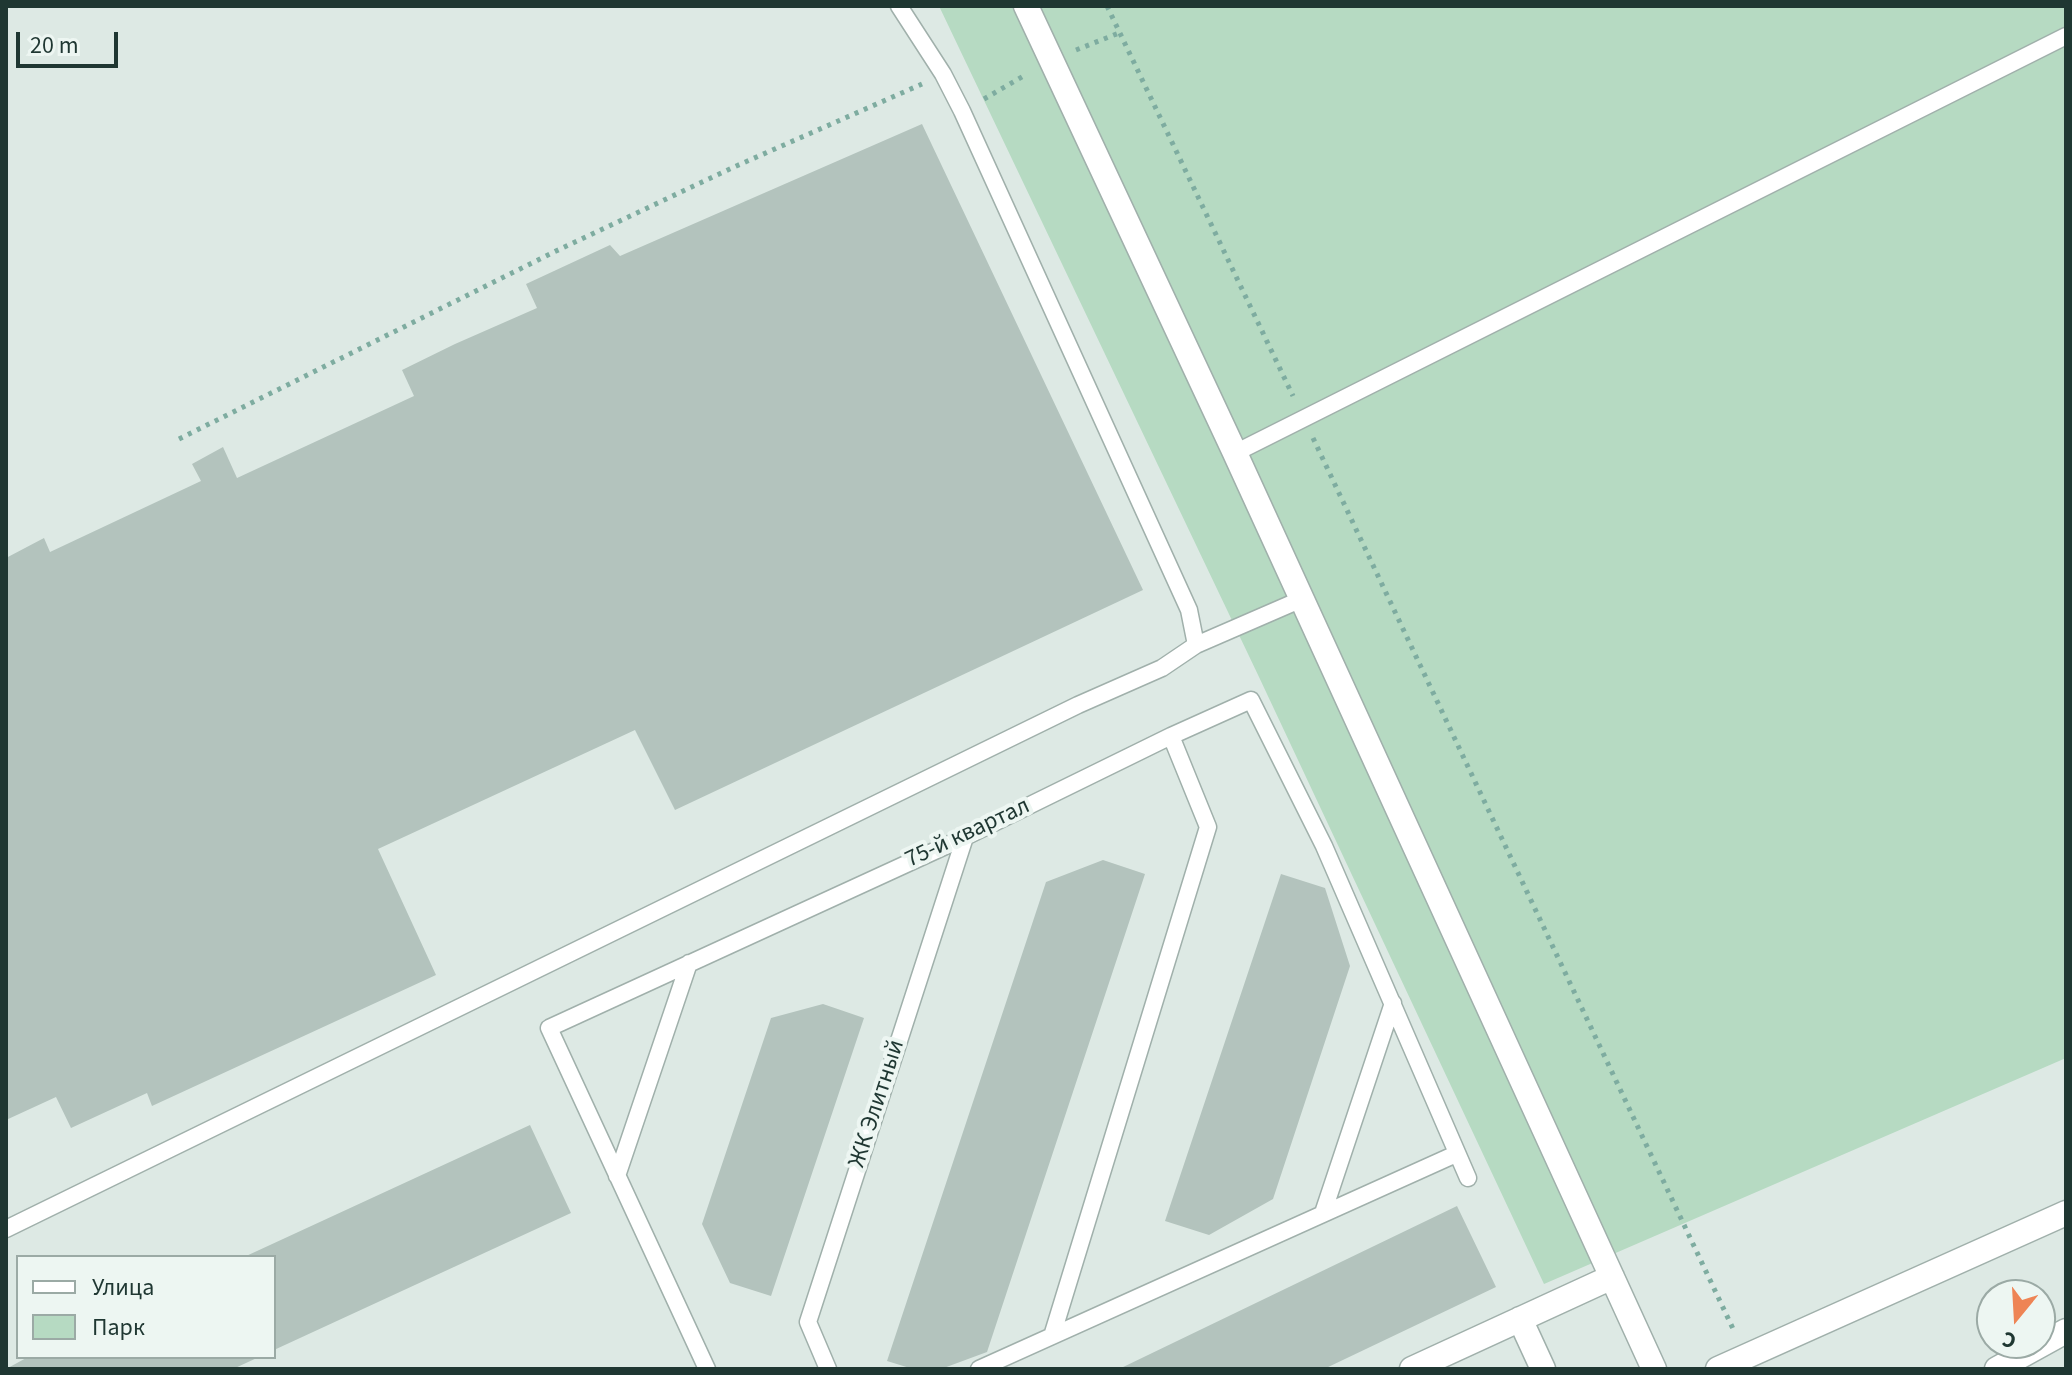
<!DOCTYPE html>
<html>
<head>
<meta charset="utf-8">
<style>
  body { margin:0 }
  #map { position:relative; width:2072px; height:1375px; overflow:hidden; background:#dde9e4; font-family:"Source Sans 3",sans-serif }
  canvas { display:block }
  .frame { position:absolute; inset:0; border:8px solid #1f3732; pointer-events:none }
  .legend { position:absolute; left:16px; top:1255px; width:260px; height:104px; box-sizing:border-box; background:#edf6f2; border:2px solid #9baaa5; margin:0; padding:10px 14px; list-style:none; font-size:24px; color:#1f3732 }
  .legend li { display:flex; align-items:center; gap:16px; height:40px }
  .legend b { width:40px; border:2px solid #9baaa5 }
  .north { position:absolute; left:1976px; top:1279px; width:80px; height:80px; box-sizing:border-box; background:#edf6f2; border:2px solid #9baaa5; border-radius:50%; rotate:198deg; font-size:22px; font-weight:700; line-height:32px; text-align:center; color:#1f3732 }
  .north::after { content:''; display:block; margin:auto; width:28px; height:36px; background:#ee8455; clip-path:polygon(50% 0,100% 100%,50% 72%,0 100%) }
  .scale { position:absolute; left:16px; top:32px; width:102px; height:36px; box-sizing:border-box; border:4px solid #1f3732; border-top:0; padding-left:10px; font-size:24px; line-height:28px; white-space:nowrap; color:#1f3732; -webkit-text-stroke:6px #edf6f2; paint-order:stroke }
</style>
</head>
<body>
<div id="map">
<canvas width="2072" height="1375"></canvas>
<div class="frame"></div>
<ul class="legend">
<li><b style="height:10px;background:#fff"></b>Улица</li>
<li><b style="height:22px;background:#b6dac2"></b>Парк</li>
</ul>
<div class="north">С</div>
<div class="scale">20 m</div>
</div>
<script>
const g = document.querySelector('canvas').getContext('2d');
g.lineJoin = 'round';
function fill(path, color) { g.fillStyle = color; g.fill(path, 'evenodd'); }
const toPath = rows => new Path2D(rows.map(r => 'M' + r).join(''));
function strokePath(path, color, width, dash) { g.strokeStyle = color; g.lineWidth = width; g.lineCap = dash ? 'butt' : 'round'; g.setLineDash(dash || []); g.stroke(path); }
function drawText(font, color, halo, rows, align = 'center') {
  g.font = font + ' "Source Sans 3",sans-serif'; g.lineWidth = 8; g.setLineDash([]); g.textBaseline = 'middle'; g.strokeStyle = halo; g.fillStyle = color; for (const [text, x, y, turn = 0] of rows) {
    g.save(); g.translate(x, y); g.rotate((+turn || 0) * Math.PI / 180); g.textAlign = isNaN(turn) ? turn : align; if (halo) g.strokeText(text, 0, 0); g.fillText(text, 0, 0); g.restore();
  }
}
const green = toPath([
  [939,6,2066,6,2066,1058,1544,1284,1259,677]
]);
const building = toPath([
  [922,124,1143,590,675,810,635,730,378,849,436,975,152,1106,147,1093,71,1128,56,1097,6,1120,6,558,44,538,50,552,201,481,192,464,223,447,237,478,414,396,402,370,455,344,537,308,526,284,610,245,620,256],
  [1103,860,1145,874,987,1352,941,1369,913,1369,887,1361,1046,882],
  [1281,874,1325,888,1350,966,1273,1199,1209,1235,1165,1221],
  [823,1004,864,1018,771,1296,730,1283,702,1224,771,1018],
  [530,1125,571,1213,274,1350,274,1257,244,1257],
  [1457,1206,1496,1287,1324,1369,1119,1369],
  [28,1357,259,1357,233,1369,6,1369]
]);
const path = toPath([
  [1107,6,1293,396],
  [1076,50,1119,33],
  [984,99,1027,74],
  [1313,438,1735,1333],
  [179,439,554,252,734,167,922,84]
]);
const lane = toPath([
  [1235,453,2066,36],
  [1196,645,1302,599],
  [617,1176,689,963],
  [1323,1213,1393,1003],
  [6,1229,1078,705,1162,668,1196,645,1189,610,962,111,943,74,899,6],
  [1052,1336,1208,827,1171,736],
  [707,1369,549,1028,965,837,1171,736,1251,700,1324,846,1468,1178],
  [828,1369,808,1322,965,837],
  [979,1369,1456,1154]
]);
const street = toPath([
  [1026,6,1235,453,1654,1369],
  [1520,1319,1543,1369],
  [1412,1369,1612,1277],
  [1718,1369,2066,1213],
  [1997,1369,2066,1331]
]);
const streetNames = [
  ["75-й квартал",968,834,-25],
  ["ЖК Элитный",878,1104,-72]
];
fill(green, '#b6dac2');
fill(building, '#b3c3bd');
strokePath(lane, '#a0b0ab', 19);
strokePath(street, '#a0b0ab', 27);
strokePath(path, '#7eaca0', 5, [4, 6]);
strokePath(lane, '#fff', 16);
strokePath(street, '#fff', 24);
drawText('24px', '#1f3732', '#edf6f2', streetNames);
</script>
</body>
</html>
